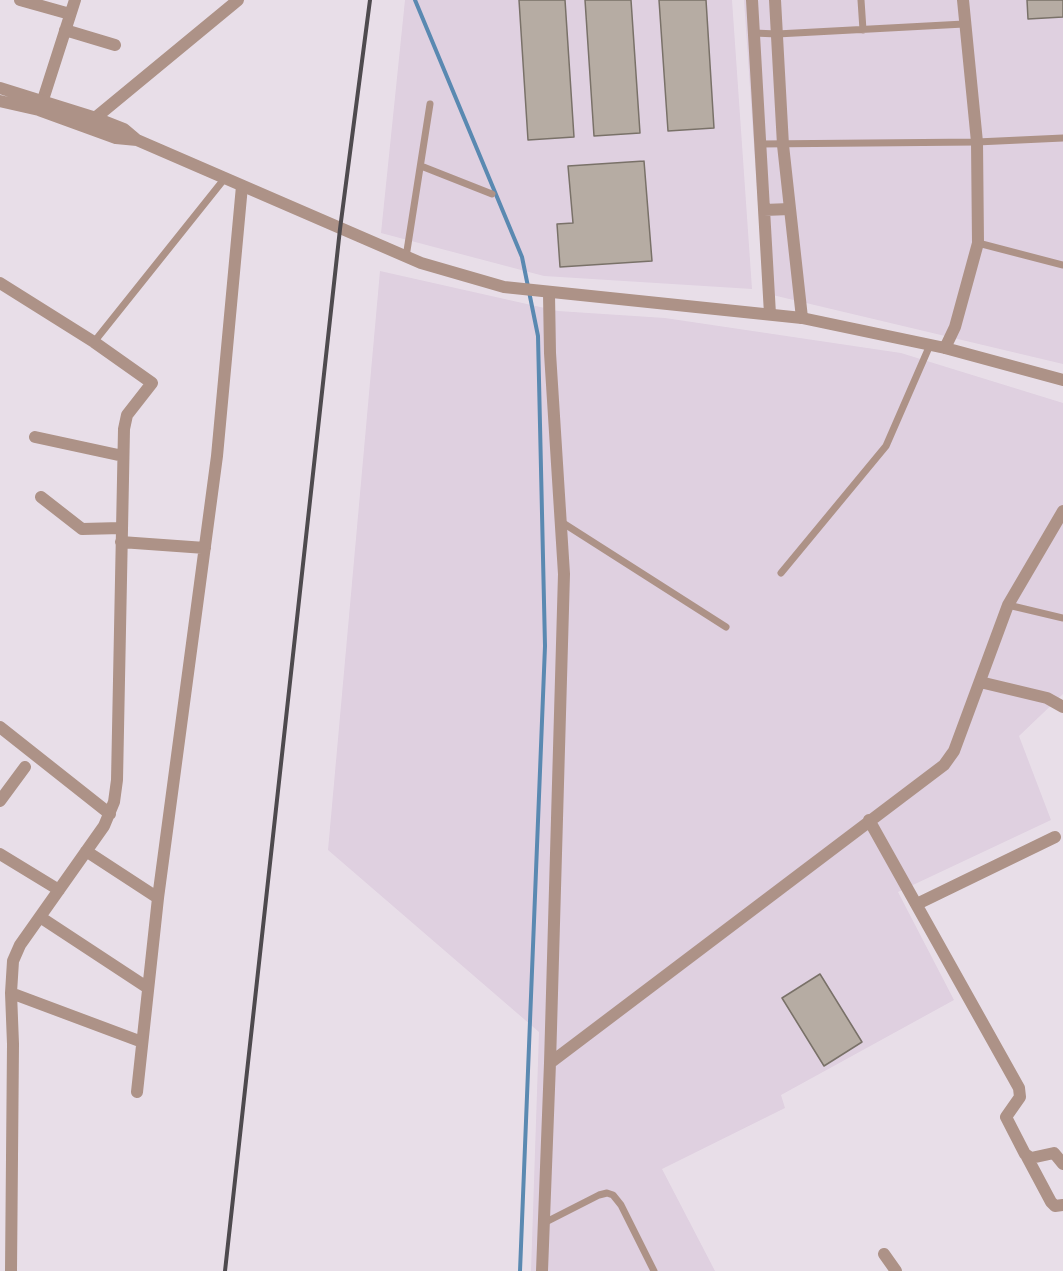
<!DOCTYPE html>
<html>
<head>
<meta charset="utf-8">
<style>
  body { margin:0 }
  canvas { display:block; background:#e8dee8 }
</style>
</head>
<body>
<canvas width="1063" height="1271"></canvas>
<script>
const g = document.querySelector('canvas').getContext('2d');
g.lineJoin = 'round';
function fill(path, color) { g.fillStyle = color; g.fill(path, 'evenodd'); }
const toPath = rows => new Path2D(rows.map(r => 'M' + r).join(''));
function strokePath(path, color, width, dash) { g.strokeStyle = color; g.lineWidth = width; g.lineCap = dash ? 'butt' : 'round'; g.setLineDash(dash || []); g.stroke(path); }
const built = toPath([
  [405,0,732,0,752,289,544,276,381,233],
  [744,0,1063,0,1063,364,764,293],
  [380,271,558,311,665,318,901,353,1063,403,1063,694,1019,736,1051,820,898,892,954,1000,781,1095,785,1108,662,1169,715,1271,531,1271,539,1032,328,850]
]);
const stream = toPath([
  [415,0,522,257,538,336,545,646,520,1271]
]);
const building = toPath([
  [519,0,565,0,574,137,528,140,519,0],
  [585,0,631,0,640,133,594,136,585,0],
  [659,0,706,0,714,128,668,131,659,0],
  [1027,0,1063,0,1063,17,1028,19,1027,0],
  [644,161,652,261,560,267,557,224,573,223,568,166,644,161],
  [820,974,862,1042,824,1066,782,998,820,974]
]);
const service = toPath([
  [861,0,863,30],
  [754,33,777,34,964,24],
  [760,144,977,142,1063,138],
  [421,166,492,194],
  [978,243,1063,265],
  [406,257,430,104],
  [94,342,225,178],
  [563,523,726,627],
  [781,573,886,446,930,345],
  [1008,605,1063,618],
  [544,1223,599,1195,607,1193,613,1195,621,1205,654,1271]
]);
const minor = toPath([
  [20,0,70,14],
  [752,0,770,314],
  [775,0,783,145,802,318],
  [65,30,115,45],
  [40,109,75,0],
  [89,123,238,0],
  [764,210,790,209],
  [0,283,94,342,152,383,127,415,124,429,117,780,114,802,104,826,20,945,13,961,11,993,13,1044,11,1271],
  [549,294,550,353,564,574,550,1063],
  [35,437,123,456],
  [41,497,82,529,121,528],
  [121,542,205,548],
  [980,682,1047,698,1063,707],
  [0,727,110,814],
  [0,801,25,767],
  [869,820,1019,1088,1020,1097,1006,1117,1025,1154,1031,1158,1054,1153,1063,1164],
  [86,851,158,898],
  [0,854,59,890],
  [917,904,1055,837],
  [40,917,148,988],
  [11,993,142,1042],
  [137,1092,158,898,217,456,242,186],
  [1027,1157,1051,1202,1055,1206,1063,1205],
  [884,1254,896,1271],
  [542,1271,550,1063,944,765,954,751,1008,605,1063,511]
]);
const tertiary = toPath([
  [0,88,96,118,124,129,137,140],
  [0,101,39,110,116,138,137,140,421,263,504,287,802,318,945,348,1063,380],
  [945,348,955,327,978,243,977,142,963,0]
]);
const rail = toPath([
  [225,1271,340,229,370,0]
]);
fill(built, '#dfd0e0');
strokePath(stream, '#5a89b1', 4);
fill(building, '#b6aca3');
strokePath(building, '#797168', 1.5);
strokePath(service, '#ad9287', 7);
strokePath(minor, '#ad9287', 12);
strokePath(tertiary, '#ad9287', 12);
strokePath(rail, '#4e4a4e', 4);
</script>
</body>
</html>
